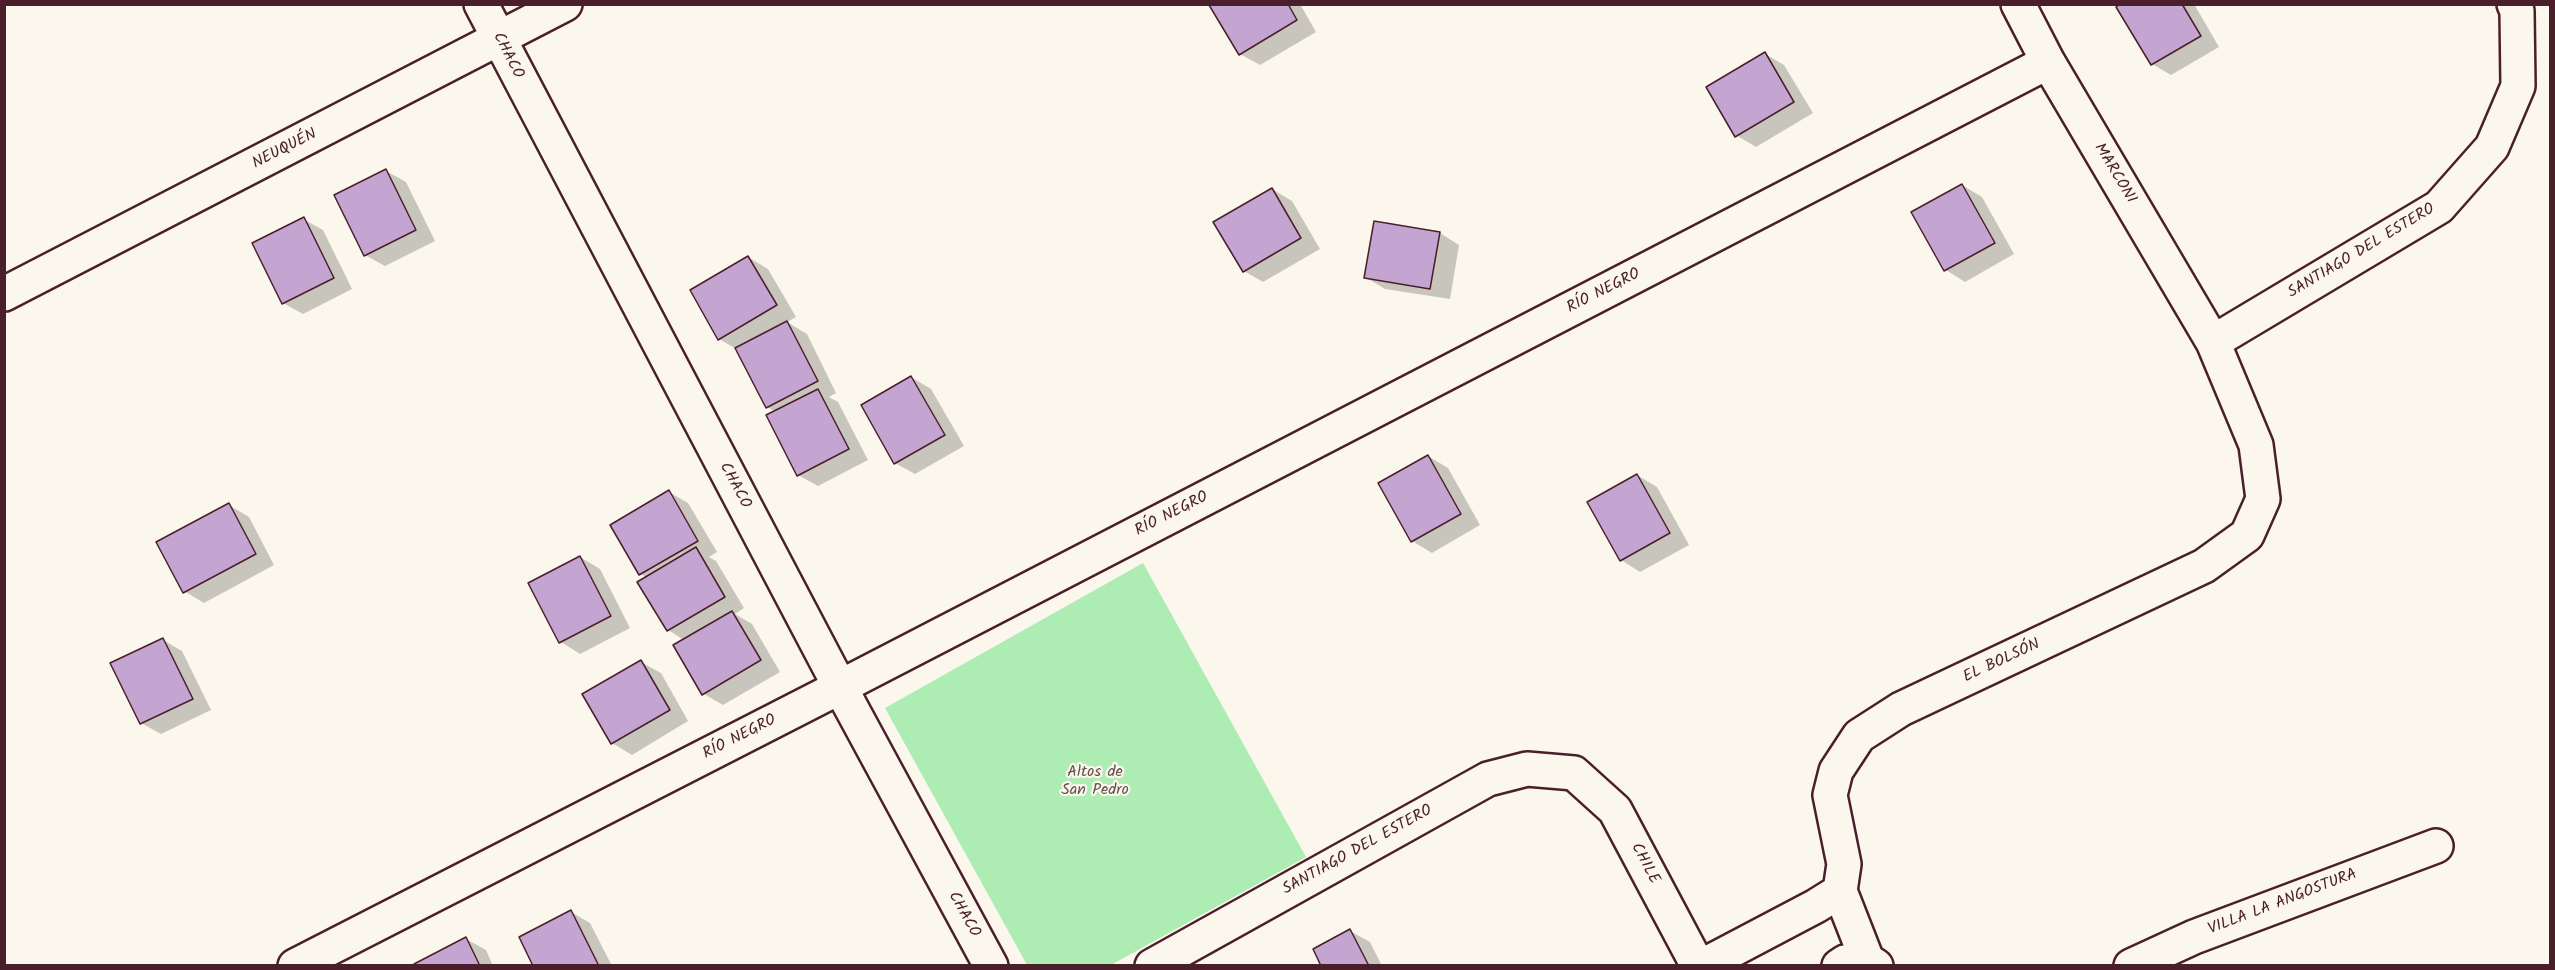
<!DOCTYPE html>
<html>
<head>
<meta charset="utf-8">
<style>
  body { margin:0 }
  #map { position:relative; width:2555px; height:970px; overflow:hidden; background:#fbf7ec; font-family:Kalam,sans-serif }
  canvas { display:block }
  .frame { position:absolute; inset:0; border:6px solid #4a1f2b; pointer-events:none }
</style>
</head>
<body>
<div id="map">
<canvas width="2555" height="970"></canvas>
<div class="frame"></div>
</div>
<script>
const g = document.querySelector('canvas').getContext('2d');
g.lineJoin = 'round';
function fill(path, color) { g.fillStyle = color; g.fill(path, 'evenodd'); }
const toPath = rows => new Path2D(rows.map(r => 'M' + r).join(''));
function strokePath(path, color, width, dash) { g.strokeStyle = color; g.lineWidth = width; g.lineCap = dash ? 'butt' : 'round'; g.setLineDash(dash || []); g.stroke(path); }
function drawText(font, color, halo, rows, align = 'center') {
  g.font = font + ' Kalam,sans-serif'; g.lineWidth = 4.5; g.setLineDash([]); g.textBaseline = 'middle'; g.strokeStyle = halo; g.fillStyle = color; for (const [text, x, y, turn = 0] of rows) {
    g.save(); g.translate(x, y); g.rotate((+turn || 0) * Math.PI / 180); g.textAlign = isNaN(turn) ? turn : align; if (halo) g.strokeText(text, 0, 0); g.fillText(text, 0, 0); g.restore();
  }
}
const green = toPath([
  [1143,563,1306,857,1111,965,1027,965,885,708]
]);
const shadow = toPath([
  [1213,4,1300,4,1316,32,1260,65,1240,54,1211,6],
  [2123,4,2194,4,2219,47,2171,75,2152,64],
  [1765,54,1784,65,1813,113,1756,147,1736,135],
  [386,171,406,182,435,241,385,266,365,255],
  [1962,185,1982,197,2014,254,1965,282,1946,270,1913,212],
  [1272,189,1292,201,1320,249,1263,282,1244,271],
  [303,219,323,230,352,289,303,314,283,303],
  [1440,233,1459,245,1450,299,1385,289,1365,277],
  [748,257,768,269,796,317,787,322,807,334,836,393,829,397,838,402,868,460,818,486,798,475,776,412,767,407,738,350,719,339],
  [911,377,931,389,964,446,915,474,895,463],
  [1428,456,1448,468,1480,525,1432,553,1412,541],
  [1637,475,1657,487,1689,545,1640,572,1621,560],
  [669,492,688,503,717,552,709,557,716,561,744,608,735,614,752,624,780,672,723,705,704,694,684,640,668,630,647,578,641,574],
  [229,505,249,517,274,565,204,603,184,591],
  [580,557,600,569,630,628,580,654,561,642],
  [163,640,182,651,211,710,161,734,141,723],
  [641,662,661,673,688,721,632,755,612,743,584,695],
  [571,912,590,923,612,966,535,966],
  [1350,931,1370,942,1382,966,1323,966],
  [466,939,486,950,493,966,417,966]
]);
const building = toPath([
  [1288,4,1297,20,1239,55,1209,5,1288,4],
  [2120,4,2182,4,2201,36,2151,65,2116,7,2120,4],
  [1765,52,1794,102,1735,137,1706,87,1765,52],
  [386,169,416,230,364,256,334,195,386,169],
  [1962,184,1995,243,1944,271,1911,212,1962,184],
  [1272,188,1301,238,1243,272,1213,222,1272,188],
  [304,217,334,278,282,304,252,243,304,217],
  [1374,221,1440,232,1430,289,1364,278,1374,221],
  [748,256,777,305,718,340,690,290,748,256],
  [787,321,818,381,766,408,735,348,787,321],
  [911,376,945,435,894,464,861,405,911,376],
  [818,389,849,449,797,476,766,415,818,389],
  [1428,455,1461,514,1411,542,1378,483,1428,455],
  [1637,474,1670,533,1620,561,1587,502,1637,474],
  [669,490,698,541,639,575,610,525,669,490],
  [229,503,256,554,183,593,156,542,229,503],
  [696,547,725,597,667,631,637,582,696,547],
  [580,556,611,616,559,643,528,583,580,556],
  [732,611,761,660,702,695,673,645,732,611],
  [163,638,193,699,140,724,110,663,163,638],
  [641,660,670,710,611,744,582,694,641,660],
  [571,910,599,966,533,966,519,937,571,910],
  [1350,929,1369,966,1321,966,1313,949,1350,929],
  [466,937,480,966,415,966,414,964,466,937]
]);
const minor = toPath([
  [481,4,840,687,991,966],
  [4,294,565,4],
  [2213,342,2439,207,2492,147,2518,86,2517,11,2514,4],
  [1840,891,1867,960],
  [295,966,840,687,2048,62],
  [1152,966,1488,779,1527,769,1574,773,1615,810,1698,966],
  [1702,966,1816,906,1840,891,1844,864,1830,795,1836,771,1859,736,1901,709,2204,566,2247,535,2263,499,2256,445,2213,342,2048,62,2018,4],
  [1839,966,1845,962,1867,960,1876,966],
  [2131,966,2194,937,2436,846]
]);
const streetNames = [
  ["CHACO",507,56,63],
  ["NEUQUÉN",285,150,-27],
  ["MARCONI",2114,174,59],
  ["SANTIAGO DEL ESTERO",2362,252,-31],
  ["RÍO NEGRO",1604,292,-27],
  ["CHACO",734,486,62],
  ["RÍO NEGRO",1172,515,-27],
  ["EL BOLSÓN",2002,662,-25],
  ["RÍO NEGRO",740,738,-27],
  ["SANTIAGO DEL ESTERO",1358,851,-29],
  ["CHILE",1644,864,62],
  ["VILLA LA ANGOSTURA",2283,903,-21],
  ["CHACO",963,915,61]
];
const parkNames = [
  ["Altos de",1095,773],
  ["San Pedro",1095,791]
];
fill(green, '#adecb3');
fill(shadow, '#0003');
fill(building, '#c4a5d1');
strokePath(building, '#4a1f2b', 1.5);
strokePath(minor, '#4a1f2b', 38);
strokePath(minor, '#fbf7ec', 33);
drawText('16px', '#4a1f2b', '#fbf7ec', streetNames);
drawText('16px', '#63524d', '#fbf7ec', parkNames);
</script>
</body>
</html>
